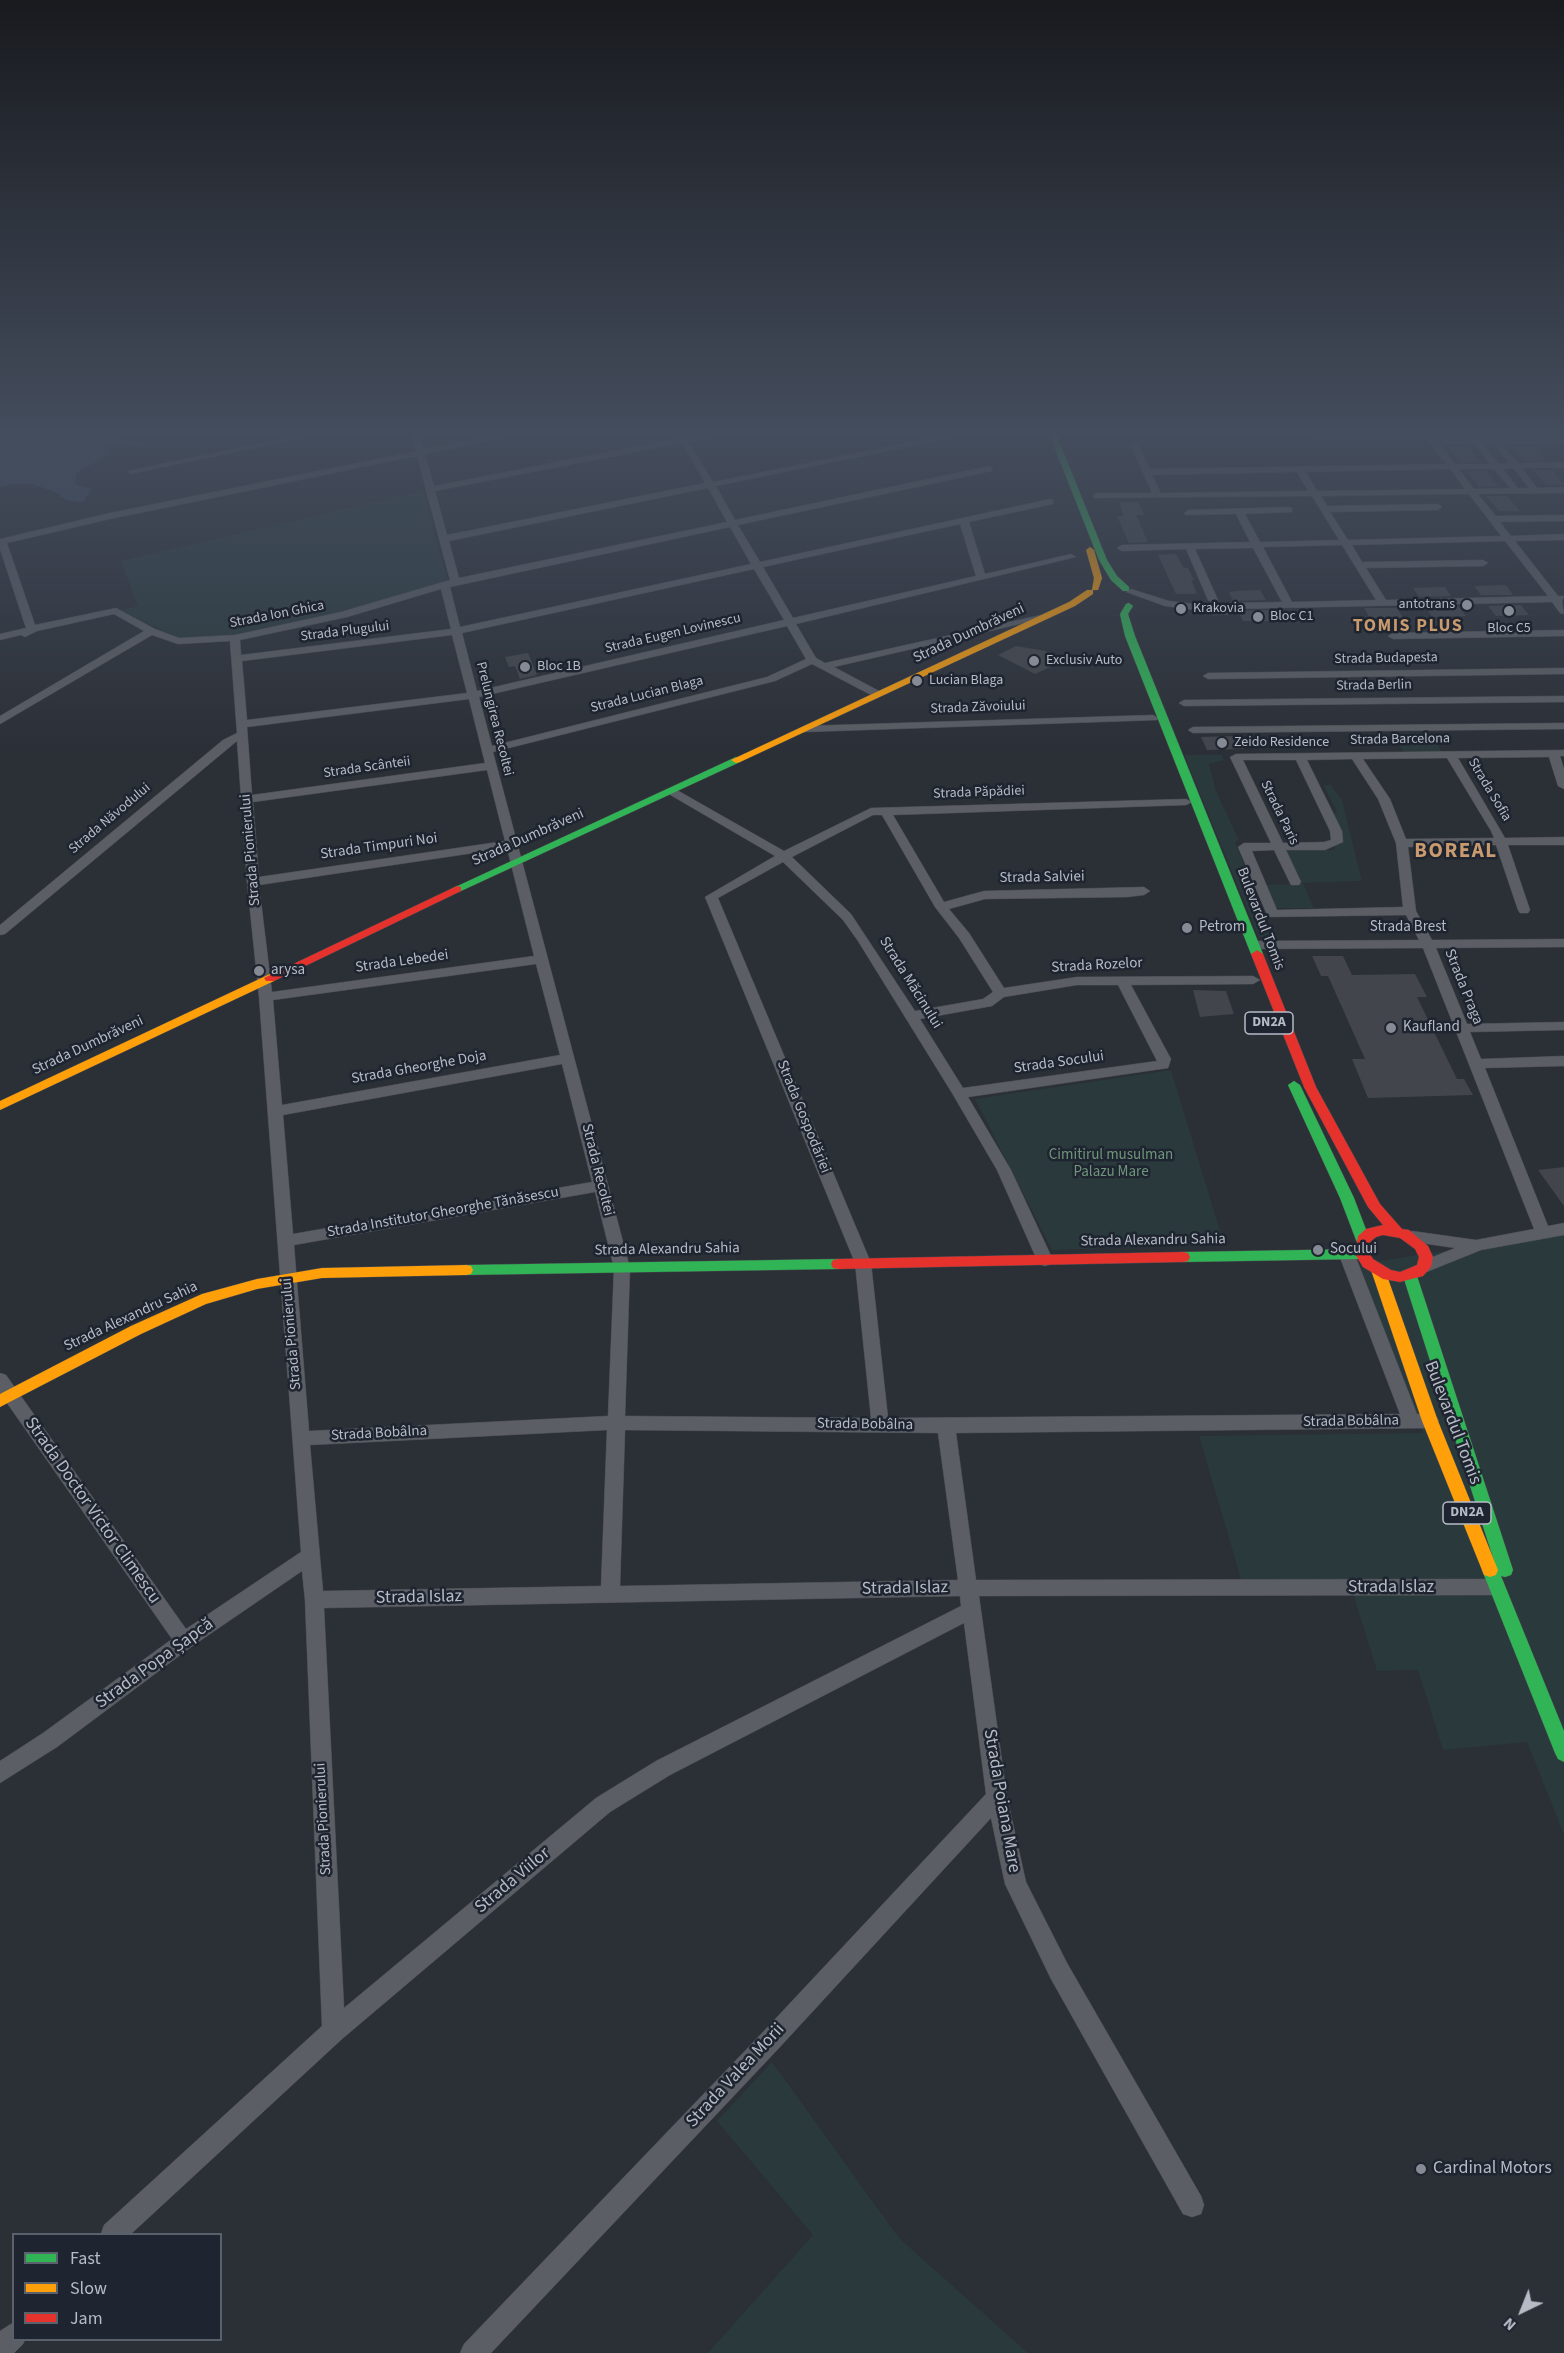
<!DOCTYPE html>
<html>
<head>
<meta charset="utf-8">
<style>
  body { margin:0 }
  #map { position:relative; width:1564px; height:2353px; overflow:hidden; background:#2b2f36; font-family:"Source Sans 3",sans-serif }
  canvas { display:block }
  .legend { position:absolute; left:12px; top:2233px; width:210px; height:108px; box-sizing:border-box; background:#1f2530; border:2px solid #5b616c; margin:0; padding:8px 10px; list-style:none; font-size:18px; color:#b6bbc6 }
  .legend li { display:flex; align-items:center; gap:12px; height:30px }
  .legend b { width:30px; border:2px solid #5b616c }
  .north { position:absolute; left:1492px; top:2281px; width:60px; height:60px; -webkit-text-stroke:4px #1f2530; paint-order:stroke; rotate:223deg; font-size:16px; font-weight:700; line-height:24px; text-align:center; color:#b6bbc6 }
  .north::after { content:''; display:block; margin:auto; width:21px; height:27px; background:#b6bbc6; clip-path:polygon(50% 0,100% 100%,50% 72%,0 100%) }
</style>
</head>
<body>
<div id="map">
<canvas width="1564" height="2353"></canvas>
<ul class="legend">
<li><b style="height:8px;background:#30b455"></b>Fast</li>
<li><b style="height:8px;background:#ff9f0a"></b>Slow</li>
<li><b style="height:8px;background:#e5322d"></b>Jam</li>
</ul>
<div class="north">N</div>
</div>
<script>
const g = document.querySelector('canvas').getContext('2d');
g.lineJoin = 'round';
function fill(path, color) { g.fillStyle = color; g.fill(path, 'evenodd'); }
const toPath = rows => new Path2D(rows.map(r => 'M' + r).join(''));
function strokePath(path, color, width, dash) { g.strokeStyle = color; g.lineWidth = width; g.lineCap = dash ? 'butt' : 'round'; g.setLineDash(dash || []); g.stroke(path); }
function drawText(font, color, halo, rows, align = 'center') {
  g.font = font + ' "Source Sans 3",sans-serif'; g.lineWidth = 5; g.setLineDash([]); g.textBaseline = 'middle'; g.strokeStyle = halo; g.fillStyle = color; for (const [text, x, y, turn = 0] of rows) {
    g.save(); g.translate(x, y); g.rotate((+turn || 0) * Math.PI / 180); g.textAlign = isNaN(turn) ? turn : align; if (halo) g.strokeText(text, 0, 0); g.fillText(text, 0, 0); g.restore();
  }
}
const green = toPath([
  [1311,431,1425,431,1432,441,1318,441],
  [423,491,448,581,371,606,250,634,181,640,121,610,138,606,121,561],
  [1393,733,1431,733,1442,752,1404,753],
  [1184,755,1222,755,1224,760,1209,764,1216,791,1239,840,1235,842,1264,915,1260,916,1265,928,1274,928,1278,939,1259,937],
  [1323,785,1331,785,1342,800,1362,881,1303,883,1314,908,1276,908,1263,885,1300,884,1284,849,1335,850,1334,847,1341,840,1332,815,1337,811],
  [1171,1070,1224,1244,1052,1250,975,1099],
  [1564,1233,1564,1835,1527,1742,1443,1750,1418,1670,1377,1671,1349,1581,1241,1579,1199,1436,1423,1433,1359,1264],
  [772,2062,899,2238,1028,2353,708,2353,813,2235,717,2121]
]);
const water = toPath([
  [0,431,87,431,86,433,142,443,148,445,148,447,103,443,109,454,76,473,75,484,91,489,84,501,80,502,66,500,57,493,33,484,14,484,0,487]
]);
const building = toPath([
  [1447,446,1467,446,1479,462,1459,462],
  [1512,446,1535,446,1547,460,1524,461],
  [1533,470,1553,470,1564,485,1546,485],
  [1467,471,1486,471,1498,486,1479,487],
  [1486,496,1507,496,1520,511,1499,511],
  [1119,502,1138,502,1144,515,1136,515,1148,542,1129,543,1117,516,1124,516],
  [1176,554,1184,568,1188,568,1194,580,1191,580,1197,593,1195,594,1176,594,1158,555],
  [1506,585,1513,595,1481,595,1474,586],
  [1445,587,1451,596,1419,597,1413,588],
  [1236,591,1260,590,1266,600,1233,601,1229,592],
  [1521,605,1529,615,1496,616,1488,606],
  [1458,606,1466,616,1432,617,1426,607],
  [1364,608,1397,608,1403,618,1370,618],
  [1271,610,1276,621,1243,621,1238,611],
  [1016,646,1046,651,1059,663,1035,674,998,655],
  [528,653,537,675,520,679,515,666,509,667,505,657],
  [1238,736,1244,749,1207,750,1201,737],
  [1312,956,1343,956,1352,975,1415,974,1427,997,1417,997,1457,1079,1464,1079,1473,1095,1368,1098,1352,1059,1365,1059,1328,976,1321,976],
  [1193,990,1226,991,1234,1014,1200,1017],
  [1564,1167,1564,1206,1538,1170]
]);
const street = toPath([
  [321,431,335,431,131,474,127,471,321,431],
  [411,431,419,431,424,449,516,431,530,431,425,454,434,486,679,438,675,431,683,431,687,437,720,431,735,431,731,433,689,442,713,482,966,431,980,431,976,433,716,486,735,520,989,466,993,469,992,471,738,525,760,562,1050,499,1053,500,1053,504,969,522,985,574,1071,554,1076,557,796,624,816,658,825,663,1041,615,1046,618,834,667,881,692,881,696,873,696,812,664,775,681,493,752,630,1268,625,1416,871,1418,855,1263,705,897,775,856,667,793,667,789,675,789,784,851,871,808,1186,799,1192,802,1186,805,893,815,944,902,984,891,1144,887,1150,891,1144,895,1127,897,985,899,949,909,969,933,1004,988,1077,977,1253,976,1260,980,1253,984,1131,985,1171,1059,1168,1068,968,1097,1011,1170,1053,1260,1051,1264,1045,1266,1039,1264,1037,1260,997,1170,952,1093,858,941,843,920,783,862,718,898,871,1263,888,1418,1400,1414,1339,1255,1341,1251,1347,1249,1353,1251,1355,1255,1417,1414,1430,1414,1436,1416,1439,1421,1436,1426,1430,1428,956,1433,976,1580,1496,1579,1503,1581,1505,1587,1503,1593,1496,1595,979,1596,1007,1797,1026,1882,1067,1963,1201,2196,1204,2205,1201,2214,1192,2217,1183,2214,1051,1979,1005,1884,991,1818,779,2048,491,2353,460,2353,464,2344,763,2032,986,1794,964,1623,670,1775,610,1812,342,2039,131,2234,101,2234,104,2225,322,2026,305,1600,302,1571,191,1647,57,1747,0,1783,0,1761,43,1733,172,1639,0,1393,0,1373,6,1375,186,1629,301,1552,259,997,247,882,237,741,5,934,0,935,0,925,223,740,237,733,230,641,178,644,152,635,0,724,0,716,144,631,114,614,37,631,25,637,21,635,0,640,0,634,26,628,0,549,0,539,110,513,416,451,411,431],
  [682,443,705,483,447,535,435,491,682,443],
  [417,456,450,580,341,612,235,635,179,638,155,629,116,608,35,625,7,543,110,519,417,456],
  [708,488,727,522,459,578,449,541,708,488],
  [960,524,976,576,793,618,763,567,960,524],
  [730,527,751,564,460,627,450,587,730,527],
  [754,569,784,620,477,691,462,633,754,569],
  [441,589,451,629,241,655,240,640,347,617,441,589],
  [787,626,806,659,767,677,492,746,479,697,787,626],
  [452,635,467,693,247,720,242,661,452,635],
  [469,699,485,763,252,795,247,727,469,699],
  [487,770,505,841,259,877,253,802,487,770],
  [873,815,882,815,935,907,959,938,993,992,983,999,915,1011,851,914,792,857,873,815],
  [507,848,534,956,272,992,259,885,507,848],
  [536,964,560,1055,282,1105,273,1000,536,964],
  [1077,985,1118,985,1157,1061,963,1088,920,1019,992,1006,1004,997,1077,985],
  [562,1064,592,1182,293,1234,283,1115,562,1064],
  [595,1192,614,1268,608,1416,309,1431,294,1245,595,1192],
  [607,1430,601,1586,323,1591,310,1445,607,1430],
  [625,1430,938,1433,958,1580,620,1586,625,1430],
  [960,1596,961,1606,656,1761,596,1798,344,2008,324,1608,960,1596],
  [1421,431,1429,431,1436,439,1564,438,1564,444,1502,444,1518,463,1564,462,1564,468,1522,468,1537,488,1564,487,1564,493,1478,494,1496,516,1564,515,1564,521,1500,522,1511,536,1564,534,1564,540,1515,541,1558,596,1564,596,1562,602,1564,614,1560,613,1552,602,1233,609,1230,614,1213,615,1202,611,1165,606,1126,592,1131,589,1169,601,1204,605,1215,609,1223,609,1230,603,1282,602,1253,548,1195,549,1218,600,1213,603,1208,600,1186,549,1122,551,1117,548,1122,545,1250,542,1236,514,1186,515,1184,513,1189,510,1289,507,1292,508,1292,512,1245,514,1260,542,1339,540,1312,496,1094,498,1093,496,1097,493,1152,493,1130,444,1131,442,1137,442,1150,469,1446,464,1421,431],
  [1440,444,1477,444,1476,446,1490,464,1455,464,1440,444],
  [1483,444,1494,444,1509,463,1499,464,1483,444],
  [1513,468,1529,488,1518,488,1503,469,1513,468],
  [1450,469,1465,489,1317,491,1306,472,1450,469],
  [1459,469,1494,469,1510,488,1474,489,1459,469],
  [1297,472,1308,491,1161,493,1152,475,1297,472],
  [1469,494,1501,536,1348,540,1330,512,1438,510,1442,507,1438,504,1327,506,1321,496,1469,494],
  [1505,541,1548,596,1386,600,1366,568,1483,566,1488,563,1483,560,1362,562,1352,545,1505,541],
  [1342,545,1376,600,1292,602,1263,547,1342,545],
  [1564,630,1564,636,1393,639,1388,636,1393,633,1564,630],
  [1564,668,1564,674,1208,679,1203,676,1208,673,1564,668],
  [1564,696,1564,702,1184,706,1179,703,1184,700,1564,696],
  [1153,715,1158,718,1157,720,804,732,799,729,804,726,1153,715],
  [1564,723,1564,729,1193,733,1188,730,1193,727,1564,723],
  [1564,750,1564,756,1560,756,1564,769,1564,789,1558,786,1549,757,1458,758,1505,838,1564,837,1564,845,1508,845,1530,910,1528,913,1520,913,1518,910,1496,845,1408,847,1416,911,1432,940,1564,939,1564,947,1436,948,1467,1024,1564,1022,1564,1030,1470,1032,1481,1059,1564,1056,1564,1066,1485,1068,1548,1226,1564,1223,1564,1235,1481,1250,1424,1273,1418,1271,1416,1267,1418,1263,1455,1248,1407,1241,1404,1237,1407,1233,1412,1231,1476,1240,1534,1229,1423,948,1253,949,1247,945,1253,941,1419,940,1406,915,1268,917,1238,847,1244,843,1271,843,1230,757,1236,754,1564,750],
  [1447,758,1491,831,1494,838,1406,839,1390,799,1363,759,1447,758],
  [1352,759,1378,799,1396,843,1403,907,1277,910,1252,851,1274,850,1291,885,1299,885,1301,882,1286,850,1325,850,1343,842,1342,831,1307,760,1352,759],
  [1243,760,1296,760,1330,831,1331,840,1324,842,1283,843,1243,760],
  [14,2322,14,2340,25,2340,23,2344,14,2353,0,2353,0,2331,14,2322]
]);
const fast = toPath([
  [1048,431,1055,431,1107,560,1117,576,1129,587,1129,591,1123,591,1111,580,1099,560,1048,431],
  [1129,603,1133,606,1128,614,1135,636,1263,954,1261,957,1257,958,1251,954,1125,636,1120,614,1126,604,1129,603],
  [736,757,741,760,740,762,461,891,457,892,451,889,736,757],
  [1294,1081,1300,1085,1354,1198,1370,1240,1368,1244,1363,1245,1358,1244,1356,1240,1340,1198,1288,1085,1294,1081],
  [1362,1249,1367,1250,1369,1254,1367,1258,1362,1259,1183,1262,1178,1261,1176,1257,1178,1253,1183,1252,1362,1249],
  [838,1259,843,1260,845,1264,843,1268,838,1269,466,1275,461,1274,459,1270,461,1266,466,1265,838,1259],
  [1410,1271,1415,1272,1417,1276,1513,1570,1511,1575,1505,1577,1501,1576,1564,1731,1564,1762,1558,1759,1555,1753,1482,1570,1484,1565,1490,1563,1495,1564,1403,1276,1405,1272,1410,1271]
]);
const slow = toPath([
  [1090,547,1094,550,1102,578,1098,590,1093,590,1093,594,1075,606,740,762,736,763,731,760,1069,602,1087,590,1092,590,1094,578,1086,550,1090,547],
  [270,974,274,975,276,978,274,981,0,1110,0,1101,270,974],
  [466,1265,471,1266,473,1270,471,1274,466,1275,322,1278,257,1289,206,1304,141,1334,0,1407,0,1394,131,1326,202,1294,257,1279,322,1268,466,1265],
  [1378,1265,1383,1266,1385,1270,1438,1421,1498,1570,1496,1575,1490,1577,1484,1575,1422,1421,1371,1270,1373,1266,1378,1265]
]);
const jam = toPath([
  [457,886,461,887,461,891,274,981,266,981,264,978,457,886],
  [1257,950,1263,954,1316,1087,1380,1204,1402,1229,1409,1230,1428,1246,1433,1257,1431,1267,1423,1276,1400,1282,1383,1279,1363,1267,1355,1254,1358,1236,1366,1229,1383,1225,1368,1207,1304,1087,1251,954,1257,950],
  [1383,1235,1400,1238,1415,1249,1419,1257,1417,1265,1400,1272,1391,1270,1373,1259,1369,1253,1370,1242,1376,1237,1383,1235],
  [1183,1252,1188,1253,1190,1257,1188,1261,1183,1262,838,1269,833,1268,831,1264,833,1260,838,1259,1183,1252]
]);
const markers = [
  [1467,605,6,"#858a94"],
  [1181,609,6,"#858a94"],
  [1509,611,6,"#858a94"],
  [1258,617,6,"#858a94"],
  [1034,661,6,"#858a94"],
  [525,667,6,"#858a94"],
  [917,681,6,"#858a94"],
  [1222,743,6,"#858a94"],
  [1187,928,6,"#858a94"],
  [259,971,6,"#858a94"],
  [1391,1028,6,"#858a94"],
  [1318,1250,6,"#858a94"],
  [1421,2169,6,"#858a94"]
];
const farPoinames = [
  ["antotrans",1455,605,"right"],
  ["Krakovia",1193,609],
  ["Bloc C1",1270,617],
  ["Bloc C5",1509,629,"center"],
  ["Exclusiv Auto",1046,661],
  ["Bloc 1B",537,667],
  ["Lucian Blaga",929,681],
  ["Zeido Residence",1234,743]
];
const farStreetnames = [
  ["Strada Ion Ghica",277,615,-11],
  ["Strada Plugului",345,632,-7],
  ["Strada Eugen Lovinescu",673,634,-13],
  ["Strada Budapesta",1386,659,-1],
  ["Strada Berlin",1374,686,-1],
  ["Strada Lucian Blaga",647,695,-14],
  ["Strada Zăvoiului",978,708,-2],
  ["Prelungirea Recoltei",494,719,76],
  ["Strada Barcelona",1400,740,-1],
  ["Strada Scânteii",367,768,-8],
  ["Strada Sofia",1489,790,59],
  ["Strada Păpădiei",979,793,-2],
  ["Strada Paris",1279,813,64],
  ["Strada Năvodului",110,819,-40]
];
const shields = [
  [1269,1023,48],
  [1467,1513,48]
];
const shieldNames = [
  ["DN2A",1269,1023],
  ["DN2A",1467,1513]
];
const streetNames = [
  ["Strada Dumbrăveni",969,634,-25],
  ["Strada Dumbrăveni",528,838,-24],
  ["Strada Timpuri Noi",379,847,-8],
  ["Strada Pionierului",251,850,-95],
  ["Strada Salviei",1042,878,-1],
  ["Bulevardul Tomis",1260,919,69],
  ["Strada Brest",1408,928],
  ["Strada Lebedei",402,962,-8],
  ["Strada Rozelor",1097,966,-3],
  ["Strada Măcinului",910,983,58],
  ["Strada Praga",1463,987,68],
  ["Strada Dumbrăveni",88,1046,-25],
  ["Strada Socului",1059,1063,-8],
  ["Strada Gheorghe Doja",419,1068,-10],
  ["Strada Gospodăriei",803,1117,68],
  ["Strada Recoltei",597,1170,76],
  ["Strada Institutor Gheorghe Tănăsescu",443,1213,-10],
  ["Strada Alexandru Sahia",1153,1241,-1],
  ["Strada Alexandru Sahia",667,1250,-1],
  ["Strada Alexandru Sahia",131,1317,-25],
  ["Strada Pionierului",292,1334,-95],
  ["Strada Bobâlna",1351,1422,-1],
  ["Strada Bobâlna",865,1425,1],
  ["Strada Bobâlna",379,1434,-3],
  ["Strada Pionierului",324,1819,-93]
];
const poiNames = [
  ["Petrom",1199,928],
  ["arysa",271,971],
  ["Kaufland",1403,1028],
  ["Socului",1330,1250]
];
const parkNames = [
  ["Cimitirul musulman",1111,1156],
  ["Palazu Mare",1111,1173]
];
const farDistrictnames = [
  ["TOMIS PLUS",1408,627]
];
const nearStreetnames = [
  ["Bulevardul Tomis",1452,1423,69],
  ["Strada Doctor Victor Climescu",92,1511,55],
  ["Strada Islaz",1391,1588],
  ["Strada Islaz",905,1589,-1],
  ["Strada Islaz",419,1598,-1],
  ["Strada Popa Șapcă",155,1664,-36],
  ["Strada Poiana Mare",1001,1801,80],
  ["Strada Viilor",513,1881,-40],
  ["Strada Valea Morii",736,2076,-47]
];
const nearPoinames = [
  ["Cardinal Motors",1433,2169]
];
const districtNames = [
  ["BOREAL",1456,852]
];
fill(green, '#29393c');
fill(water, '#3b485e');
fill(building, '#42454b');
strokePath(street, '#474a4f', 1);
strokePath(fast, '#474a4f', 1);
strokePath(slow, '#474a4f', 1);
strokePath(jam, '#474a4f', 1);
fill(street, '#5b5e64');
fill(fast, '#30b455');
fill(slow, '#ff9f0a');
fill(jam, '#e5322d');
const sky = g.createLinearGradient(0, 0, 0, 760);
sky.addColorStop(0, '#181a1e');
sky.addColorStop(0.57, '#444d5d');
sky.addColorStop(1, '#444d5d00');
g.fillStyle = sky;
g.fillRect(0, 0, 1564, 760);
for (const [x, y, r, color] of markers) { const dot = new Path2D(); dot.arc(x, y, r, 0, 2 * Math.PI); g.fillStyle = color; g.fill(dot); strokePath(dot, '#1f2530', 2); }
drawText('14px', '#b6bbc6', '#1f2530', farPoinames, 'left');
drawText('14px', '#b6bbc6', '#1f2530', farStreetnames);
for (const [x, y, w] of shields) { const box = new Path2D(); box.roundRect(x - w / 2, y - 11, w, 22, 4.5); g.fillStyle = '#1f2530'; g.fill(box); strokePath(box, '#b6bbc6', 1.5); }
drawText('bold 14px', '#b6bbc6', null, shieldNames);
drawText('15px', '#b6bbc6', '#1f2530', streetNames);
drawText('15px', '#b6bbc6', '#1f2530', poiNames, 'left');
drawText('15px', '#6f957a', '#1f2530', parkNames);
g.letterSpacing = '1.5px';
drawText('bold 18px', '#c99a6e', '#1f2530', farDistrictnames);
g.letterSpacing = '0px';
drawText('18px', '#b6bbc6', '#1f2530', nearStreetnames);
drawText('18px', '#b6bbc6', '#1f2530', nearPoinames, 'left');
g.letterSpacing = '1.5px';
drawText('bold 21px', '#c99a6e', '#1f2530', districtNames);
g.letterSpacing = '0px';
</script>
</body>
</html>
